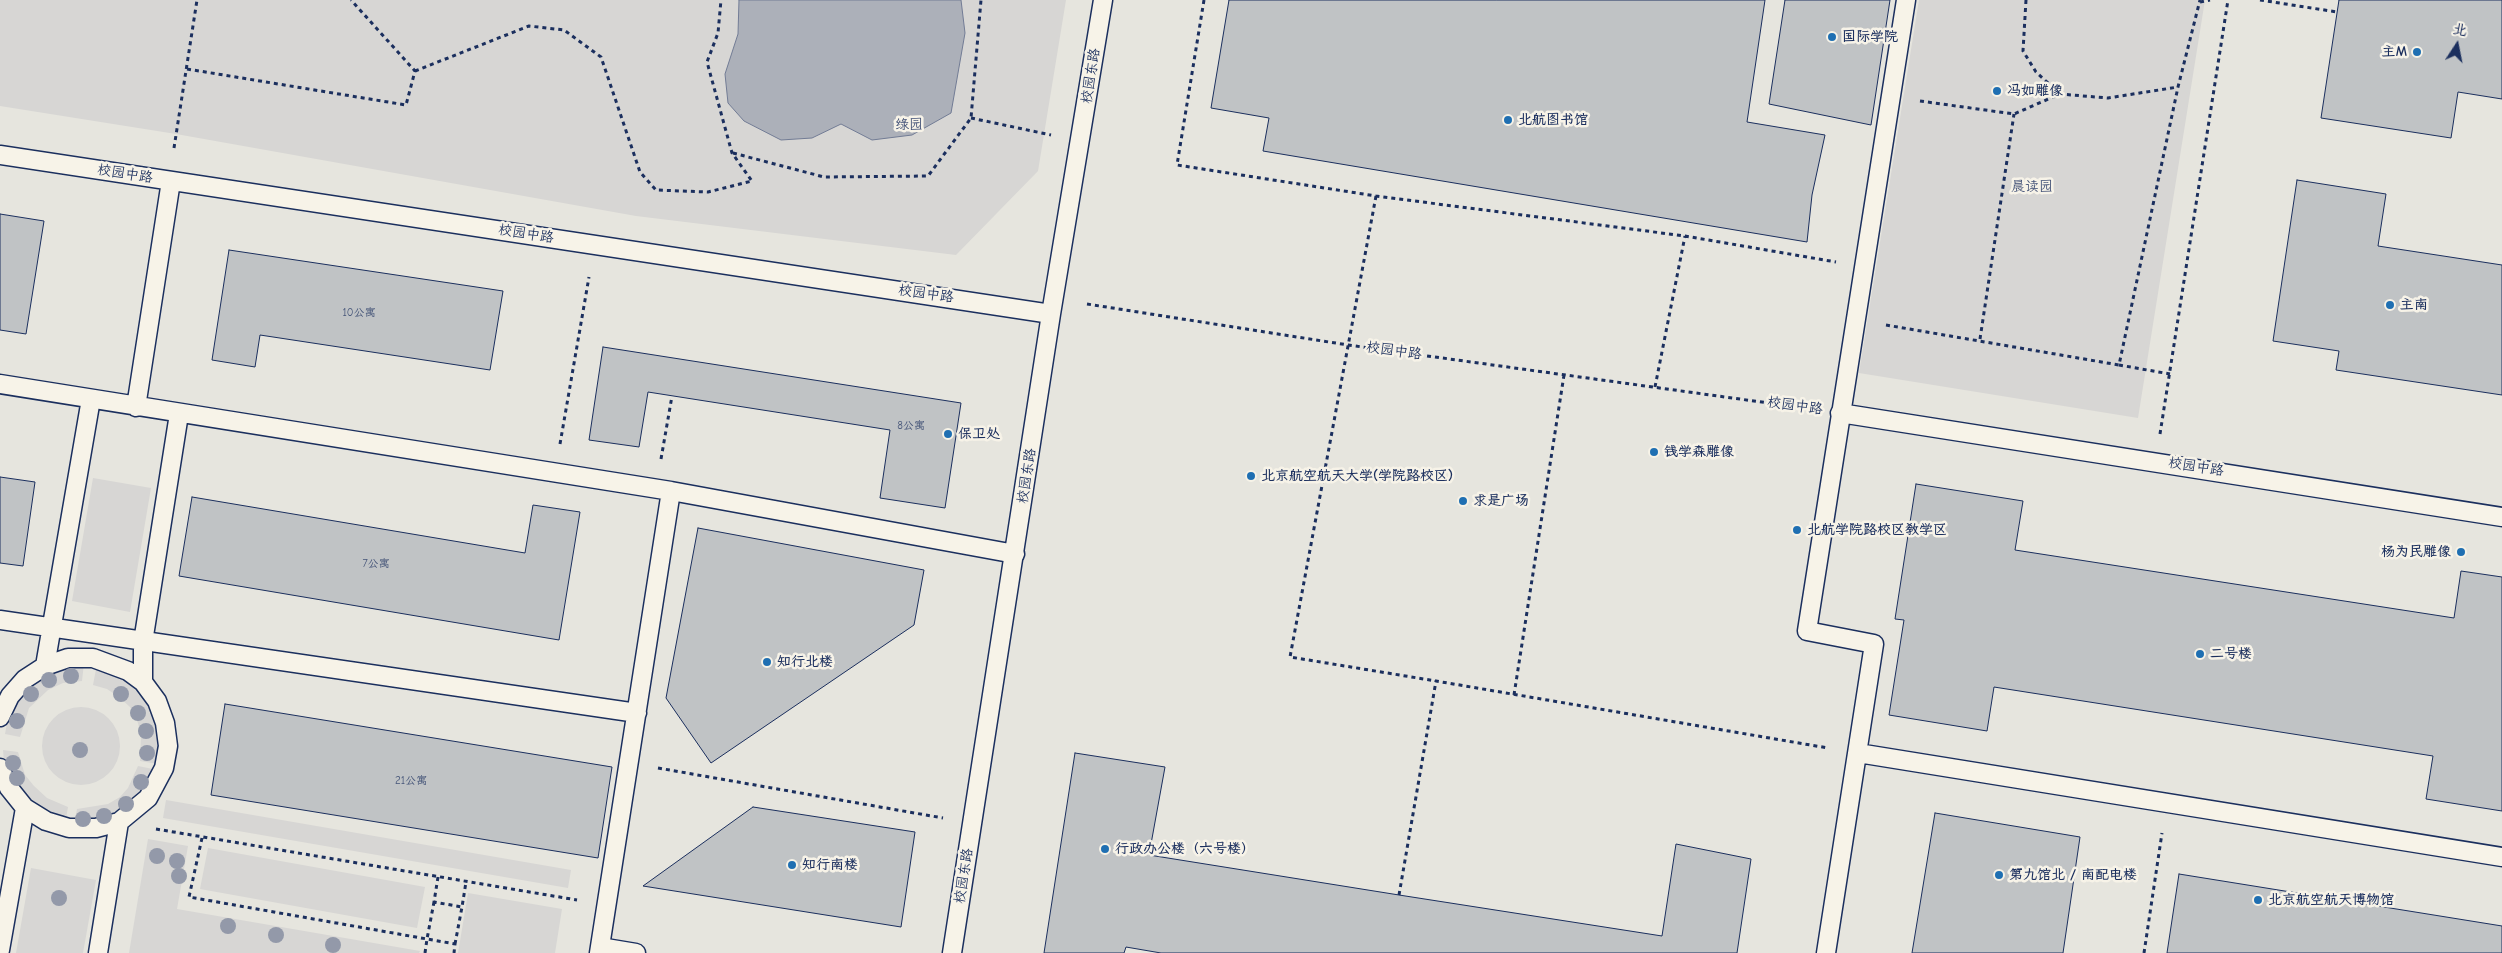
<!DOCTYPE html>
<html>
<head>
<meta charset="utf-8">
<style>
  body { margin:0 }
  #map { position:relative; width:2502px; height:953px; overflow:hidden; background:#f7f3e8; font-family:"Comic Neue","LXGW WenKai TC",sans-serif }
  canvas { display:block }
  .north { position:absolute; left:2432px; top:20px; width:50px; height:50px; -webkit-text-stroke:4px #f7f3e8; paint-order:stroke; rotate:11deg; font-size:14px; font-weight:700; line-height:20px; text-align:center; color:#1b2f5e }
  .north::after { content:''; display:block; margin:auto; width:18px; height:22px; background:#1b2f5e; clip-path:polygon(50% 0,100% 100%,50% 72%,0 100%) }
</style>
</head>
<body>
<div id="map">
<canvas width="2502" height="953"></canvas>
<div class="north">北</div>
</div>
<script>
const g = document.querySelector('canvas').getContext('2d');
g.lineJoin = 'round';
function fill(path, color) { g.fillStyle = color; g.fill(path, 'evenodd'); }
const toPath = rows => new Path2D(rows.map(r => 'M' + r).join(''));
function strokePath(path, color, width, dash) { g.strokeStyle = color; g.lineWidth = width; g.lineCap = dash ? 'butt' : 'round'; g.setLineDash(dash || []); g.stroke(path); }
function drawText(font, color, halo, rows, align = 'center') {
  g.font = font + ' "Comic Neue","LXGW WenKai TC",sans-serif'; g.lineWidth = 5; g.setLineDash([]); g.textBaseline = 'middle'; g.strokeStyle = halo; g.fillStyle = color; for (const [text, x, y, turn = 0] of rows) {
    g.save(); g.translate(x, y); g.rotate((+turn || 0) * Math.PI / 180); g.textAlign = isNaN(turn) ? turn : align; if (halo) g.strokeText(text, 0, 0); g.fillText(text, 0, 0); g.restore();
  }
}
const built = toPath([
  [0,0,2502,0,2502,953,0,953]
]);
const green = toPath([
  [0,0,1066,0,1038,171,956,255,636,216,176,134,0,106],
  [1919,0,2205,0,2138,418,1859,373],
  [93,478,151,488,130,612,72,601],
  [84,663,82,681,63,683,48,690,29,708,20,737,5,734,8,718,23,688,51,669],
  [97,664,113,669,149,699,161,738,158,764,140,761,141,736,138,723,130,707,119,697,107,689,93,685],
  '42 746a39 39 0 1 1 78 0a39 39 0 1 1-78 0Z',
  [3,750,18,752,25,775,34,786,47,798,68,807,65,824,19,796,4,761],
  [138,766,158,770,152,784,122,816,74,825,77,809,108,804,120,797,128,788],
  [166,800,571,870,568,888,163,818],
  [148,839,188,846,177,909,420,951,419,953,129,953],
  [208,848,425,887,417,928,200,889],
  [31,868,96,880,83,953,16,953],
  [468,893,562,909,555,953,458,953]
]);
const water = toPath([
  [739,0,961,0,965,33,951,113,912,135,872,140,841,124,812,138,781,140,744,121,728,103,725,74,738,34,739,0]
]);
const building = toPath([
  [1229,0,1765,0,1747,122,1825,135,1812,195,1807,242,1263,151,1269,118,1211,108,1229,0],
  [1785,0,1890,0,1871,125,1769,104,1785,0],
  [2339,0,2502,0,2502,99,2458,92,2451,138,2321,118,2339,0],
  [2297,180,2386,194,2378,246,2502,265,2502,395,2336,370,2339,351,2273,341,2297,180],
  [0,214,44,221,26,334,0,330,0,214],
  [229,250,503,291,490,370,260,335,255,367,212,360,229,250],
  [603,347,961,403,945,508,880,498,890,430,648,392,639,447,589,440,603,347],
  [0,477,35,482,23,566,0,563,0,477],
  [1916,484,2023,501,2015,550,2454,618,2461,571,2502,577,2502,811,2426,799,2433,756,1994,687,1987,731,1889,715,1904,620,1895,619,1916,484],
  [192,497,525,553,533,505,580,512,559,640,179,576,192,497],
  [698,528,924,570,914,625,711,763,666,698,698,528],
  [225,704,612,767,598,858,211,795,225,704],
  [1075,753,1165,767,1149,855,1399,895,1662,936,1676,844,1751,859,1737,953,1161,953,1126,947,1124,953,1044,953,1075,753],
  [753,807,915,832,901,927,643,886,753,807],
  [1935,813,2080,837,2063,953,1912,953,1935,813],
  [2179,874,2502,926,2502,953,2167,953,2179,874]
]);
const path = toPath([
  [1204,0,1177,165,1376,196,1685,236,1836,262],
  [2026,0,2023,51,2036,72,2060,94],
  [2260,0,2337,12],
  [2200,2,2210,0],
  [187,69,406,105,415,71,351,0],
  [415,71,529,26,564,30,601,57,640,172,656,190,708,192,752,181,732,153,707,62,718,33,721,0],
  [1920,101,2014,114,2060,94,2108,98,2178,87],
  [971,118,1051,135],
  [174,148,197,0],
  [733,153,824,177,928,176,971,118,981,0],
  [1376,196,1290,657,1436,681],
  [1087,304,1348,345,1812,409],
  [1886,325,2119,365,2178,87,2200,0],
  [1980,339,2014,114],
  [2119,365,2170,374],
  [1655,387,1685,236],
  [2160,434,2228,0],
  [560,444,589,277],
  [661,459,672,396],
  [1514,695,1564,375],
  [658,768,943,818],
  [156,829,577,900],
  [202,838,189,897,427,939,434,902],
  [438,877,434,902,462,907,466,882],
  [1399,895,1436,681,1828,748],
  [455,944,462,907],
  [425,953,427,939,455,944,454,953],
  [2144,953,2162,833]
]);
const service = toPath([
  [0,155,1051,314],
  [0,384,671,491,1015,554],
  [136,407,171,181],
  [1840,413,2502,517],
  [0,620,637,713],
  [45,666,91,399],
  [143,682,143,642,179,414],
  [0,717,10,696,25,679,45,666,68,658,93,658,128,671,143,682,157,701,165,723,168,746,164,768,148,798,119,822,96,828,69,828,46,821,25,808,9,788,0,768],
  [1858,753,2502,857],
  [600,947,636,953],
  [0,950,25,808],
  [98,953,119,822],
  [599,953,671,491],
  [952,953,1051,314,1103,0],
  [1826,953,1874,644,1807,631,1906,0]
]);
const trees = [
  [71,676],
  [49,680],
  [31,694],
  [121,694],
  [138,713],
  [17,721],
  [146,731],
  [80,750],
  [147,753],
  [13,763],
  [17,778],
  [141,782],
  [126,804],
  [104,816],
  [83,819],
  [157,856],
  [177,861],
  [179,876],
  [59,898],
  [228,926],
  [276,935],
  [333,945]
];
const markers = [
  [1832,37,5,"#1f6fb2"],
  [2417,52,5,"#1f6fb2"],
  [1997,91,5,"#1f6fb2"],
  [1508,120,5,"#1f6fb2"],
  [2390,305,5,"#1f6fb2"],
  [948,434,5,"#1f6fb2"],
  [1654,452,5,"#1f6fb2"],
  [1251,476,5,"#1f6fb2"],
  [1463,501,5,"#1f6fb2"],
  [1797,530,5,"#1f6fb2"],
  [2461,552,5,"#1f6fb2"],
  [2200,654,5,"#1f6fb2"],
  [767,662,5,"#1f6fb2"],
  [1105,849,5,"#1f6fb2"],
  [792,865,5,"#1f6fb2"],
  [1999,875,5,"#1f6fb2"],
  [2258,900,5,"#1f6fb2"]
];
const numberNames = [
  ["10公寓",359,313],
  ["8公寓",911,426],
  ["7公寓",376,564],
  ["21公寓",411,781]
];
const poiNames = [
  ["国际学院",1842,37],
  ["主M",2407,52,"right"],
  ["冯如雕像",2007,91],
  ["北航图书馆",1518,120],
  ["主南",2400,305],
  ["保卫处",958,434],
  ["钱学森雕像",1664,452],
  ["北京航空航天大学(学院路校区)",1261,476],
  ["求是广场",1473,501],
  ["北航学院路校区教学区",1807,530],
  ["杨为民雕像",2451,552,"right"],
  ["二号楼",2210,654],
  ["知行北楼",777,662],
  ["行政办公楼（六号楼）",1115,849],
  ["知行南楼",802,865],
  ["第九馆北 / 南配电楼",2009,875],
  ["北京航空航天博物馆",2268,900]
];
const streetNames = [
  ["校园东路",1091,76,-81],
  ["校园中路",125,174,9],
  ["校园中路",526,234,9],
  ["校园中路",926,294,8],
  ["校园中路",1394,351,8],
  ["校园中路",1795,406,8],
  ["校园中路",2196,467,9],
  ["校园东路",1027,476,-81],
  ["校园东路",964,876,-81]
];
const parkNames = [
  ["绿园",909,125],
  ["晨读园",2032,187]
];
fill(built, '#e6e5de');
fill(green, '#d7d6d4');
fill(water, '#acb0b9');
strokePath(water, '#727c95', 1);
fill(building, '#c0c3c5');
strokePath(building, '#1b2f5e', 1);
strokePath(service, '#1b2f5e', 21);
strokePath(path, '#1b2f5e', 3, [4, 4]);
strokePath(service, '#f7f3e8', 18);
g.fillStyle = '#9399a9';
for (const [x, y] of trees) { g.beginPath(); g.arc(x, y, 8, 0, 2 * Math.PI); g.fill(); }
for (const [x, y, r, color] of markers) { const dot = new Path2D(); dot.arc(x, y, r, 0, 2 * Math.PI); g.fillStyle = color; g.fill(dot); strokePath(dot, '#f7f3e8', 2); }
drawText('11px', '#445478', null, numberNames);
drawText('bold 14px', '#1b2f5e', '#f7f3e8', poiNames, 'left');
drawText('14px', '#1b2f5e', '#f7f3e8', streetNames);
drawText('14px', '#415076', '#f7f3e8', parkNames);
</script>
</body>
</html>
